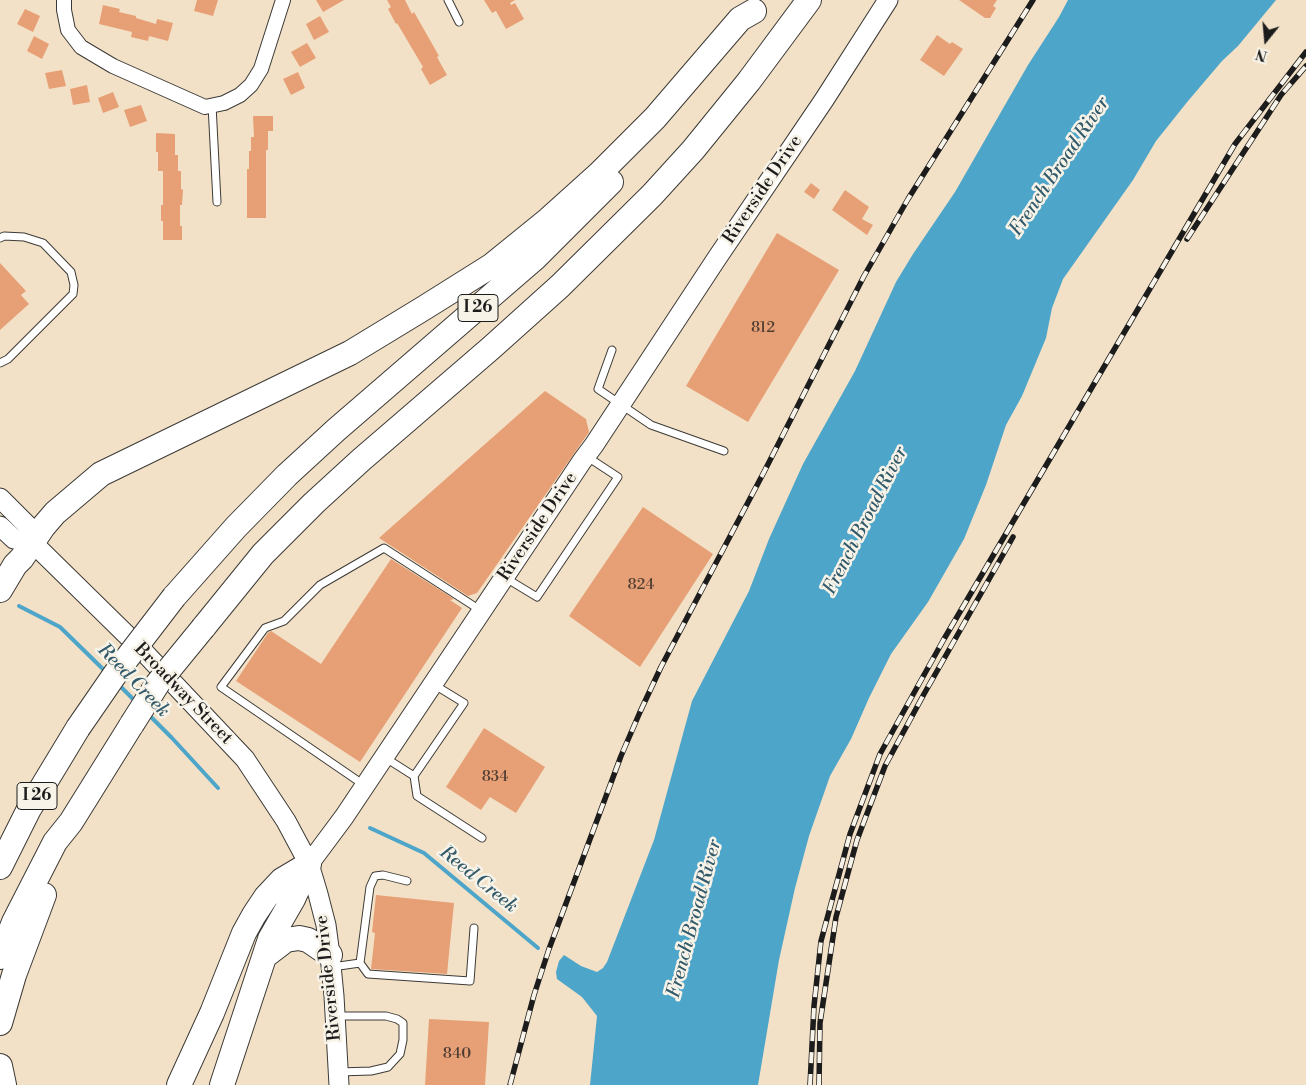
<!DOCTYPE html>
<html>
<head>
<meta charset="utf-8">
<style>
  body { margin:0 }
  #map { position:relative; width:1306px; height:1085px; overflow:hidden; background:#f2e1c6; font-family:"Libre Bodoni",serif }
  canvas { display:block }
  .north { position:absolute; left:1241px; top:15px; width:50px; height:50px; -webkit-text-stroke:4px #f7f3e8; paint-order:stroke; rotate:197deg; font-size:14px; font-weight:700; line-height:20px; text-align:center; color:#1c1c1c }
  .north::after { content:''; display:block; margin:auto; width:18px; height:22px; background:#1c1c1c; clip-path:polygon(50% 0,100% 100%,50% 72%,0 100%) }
</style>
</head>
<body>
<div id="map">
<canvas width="1306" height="1085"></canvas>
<div class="north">N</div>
</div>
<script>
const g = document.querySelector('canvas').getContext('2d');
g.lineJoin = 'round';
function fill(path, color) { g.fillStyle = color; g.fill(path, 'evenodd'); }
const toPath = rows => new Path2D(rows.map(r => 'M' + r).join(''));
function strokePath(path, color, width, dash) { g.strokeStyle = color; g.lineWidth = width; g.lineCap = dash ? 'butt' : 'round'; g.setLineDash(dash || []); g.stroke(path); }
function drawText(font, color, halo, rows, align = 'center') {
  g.font = font + ' "Libre Bodoni",serif'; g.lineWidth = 5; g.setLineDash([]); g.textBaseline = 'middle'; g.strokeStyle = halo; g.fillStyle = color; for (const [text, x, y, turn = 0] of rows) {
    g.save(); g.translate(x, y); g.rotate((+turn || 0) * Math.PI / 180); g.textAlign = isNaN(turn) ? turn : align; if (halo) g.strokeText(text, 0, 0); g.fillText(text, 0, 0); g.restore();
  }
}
const water = toPath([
  [1068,0,1276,0,1238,46,1222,61,1188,101,1156,141,1133,180,1063,279,1052,308,1046,338,1022,396,1006,425,986,485,964,539,928,602,891,654,869,698,851,739,830,776,809,836,795,888,779,960,758,1085,590,1085,597,1016,582,997,557,979,556,972,559,961,564,955,581,966,597,972,603,968,607,962,654,840,692,701,749,591,769,539,803,464,855,371,896,282,913,254,955,192,1028,65,1059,17]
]);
const stream = toPath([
  [19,606,60,627,106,672],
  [118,684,136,702],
  [148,714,172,738,218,788],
  [370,828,424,853,538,948]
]);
const building = toPath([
  [197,0,218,0,213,16,194,11],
  [316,0,344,0,323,12],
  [387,0,405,0,412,14,414,12,439,56,437,57,447,75,430,85,421,69,423,67,397,23,396,24,388,9,391,7],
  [484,0,515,0,510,3,511,5,515,3,524,19,506,29,496,11,492,13],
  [959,0,997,0,993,6,996,8,990,18,985,18],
  [103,5,120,9,119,12,136,16,136,18,156,24,157,19,173,23,168,41,149,36,148,41,131,37,132,32,99,24],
  [25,9,40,16,33,32,17,24],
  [320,16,329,32,314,40,306,24],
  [937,35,950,44,952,42,963,49,944,76,920,60],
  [34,36,49,44,42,59,27,51],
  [307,43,316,58,300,67,291,52],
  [62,70,66,86,49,89,45,73],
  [298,72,305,88,291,95,283,79],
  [87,85,90,102,73,105,70,89],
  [113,92,119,107,103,113,98,98],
  [141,105,147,121,130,127,124,110],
  [253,116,273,116,273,131,268,131,268,150,266,150,266,218,247,218,247,169,249,169,249,151,251,151,251,137,254,137],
  [156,133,175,134,175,155,178,155,178,171,181,171,181,189,183,190,182,205,180,205,180,226,182,226,182,240,163,240,163,221,161,221,161,205,163,205,163,171,158,171,158,152,156,152],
  [811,183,820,190,814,199,804,192],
  [845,190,869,207,862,219,873,225,867,235,832,210],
  [777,233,839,270,748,422,686,386],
  [0,263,26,291,21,295,29,304,0,330],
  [545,391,586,419,589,432,477,593,468,596,379,538],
  [643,507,713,554,640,667,569,616],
  [391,559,454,599,450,600,462,608,360,762,236,681,268,633,271,631,321,664],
  [484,728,545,767,516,813,490,797,481,810,446,787],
  [376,895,454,903,447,974,371,969,375,933,372,932],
  [429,1019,489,1022,485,1085,425,1085]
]);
const service = toPath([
  [448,0,459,22],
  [212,105,217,202],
  [0,238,4,236,24,237,43,243,71,272,74,285,73,294,8,359,0,363],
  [612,350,598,389,651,425,724,451],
  [504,577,537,597,618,477,586,456],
  [384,757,414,776,464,703,433,684],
  [414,776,417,796,482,838],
  [364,785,221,687,265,628,284,621,320,585,384,548,480,610],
  [360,963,368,974,470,981,474,928],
  [332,967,360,963,370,887,375,876,383,875,407,881],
  [336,1016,386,1016,397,1019,403,1023,403,1040,400,1054,388,1067,371,1071,339,1072]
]);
const minor = toPath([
  [64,0,64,10,68,30,81,47,113,66,205,107,224,103,240,95,251,85,261,69,283,0]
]);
const secondary = toPath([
  [0,498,27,525,33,543,142,650,245,759,286,821,309,864,318,894,326,925,330,955,334,996,339,1085],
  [0,526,14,539,33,543],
  [309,864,344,817,582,461,594,445,717,258,824,100,888,0]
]);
const motorway = toPath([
  [0,590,15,565,22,558,43,527,55,513,101,474,350,353,424,308,491,266,549,219,599,174,655,118,740,19,754,11],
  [174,597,236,527,287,475,336,430,534,259,611,182],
  [203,628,263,554,314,503,361,460,491,348,560,286,652,195,693,150,749,81,809,0],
  [0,867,29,809,78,728],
  [265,956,286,940,299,938,308,940,330,955],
  [0,957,14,922,55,842,71,822,132,724],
  [0,1023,14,975,44,895],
  [0,1066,4,1085],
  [179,1085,212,1013,244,933,254,915,266,897,282,880,309,864],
  [222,1085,270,939,293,899,309,864]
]);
const rail = toPath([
  [1187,239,1281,95,1306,66],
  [510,1085,534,995,549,949,621,756,640,712,661,667,764,472,864,276,908,199,1033,0],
  [810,1085,814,1006,821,941,850,834,880,754,944,639,1235,144,1306,52],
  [819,1085,820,1023,836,917,857,840,885,766,924,694,1013,537]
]);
const motorwayBridge = toPath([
  [132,724,158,683,203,628],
  [78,728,118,670,174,597]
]);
const numberNames = [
  ["812",763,328],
  ["824",641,585],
  ["834",495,777],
  ["840",457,1054]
];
const shields = [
  [478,308,40],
  [37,796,40]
];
const shieldNames = [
  ["I 26",478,308],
  ["I 26",37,796]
];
const streetNames = [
  ["Riverside Drive",763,190,-56],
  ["Riverside Drive",538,527,-56],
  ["Broadway Street",183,694,46],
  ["Riverside Drive",329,978,-96]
];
const waterNames = [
  ["French Broad River",1060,167,-56],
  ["French Broad River",866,521,-63],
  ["Reed Creek",133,681,46],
  ["Reed Creek",478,880,39],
  ["French Broad River",695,919,-75]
];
fill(water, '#4da5ca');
strokePath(stream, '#4da5ca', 4);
fill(building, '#e7a076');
strokePath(service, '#3c3a36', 9);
strokePath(minor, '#3c3a36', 16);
strokePath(secondary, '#3c3a36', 21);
strokePath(motorway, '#3c3a36', 26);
strokePath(service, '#fff', 7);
strokePath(minor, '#fff', 14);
strokePath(secondary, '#fff', 19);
strokePath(motorway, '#fff', 24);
strokePath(rail, '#1c1c1c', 5.5);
strokePath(rail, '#f7f3e8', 4, [11]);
strokePath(motorwayBridge, '#3c3a36', 26, []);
strokePath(motorwayBridge, '#fff', 24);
drawText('15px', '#4f3d32', null, numberNames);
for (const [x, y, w] of shields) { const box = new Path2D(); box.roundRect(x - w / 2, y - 13.5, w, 27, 4); g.fillStyle = '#f7f3e8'; g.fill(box); strokePath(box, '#1c1c1c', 1); }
drawText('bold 16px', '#1c1c1c', null, shieldNames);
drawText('18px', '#1c1c1c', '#f7f3e8', streetNames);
drawText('italic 19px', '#325a6a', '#f7f3e8', waterNames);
</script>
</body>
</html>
